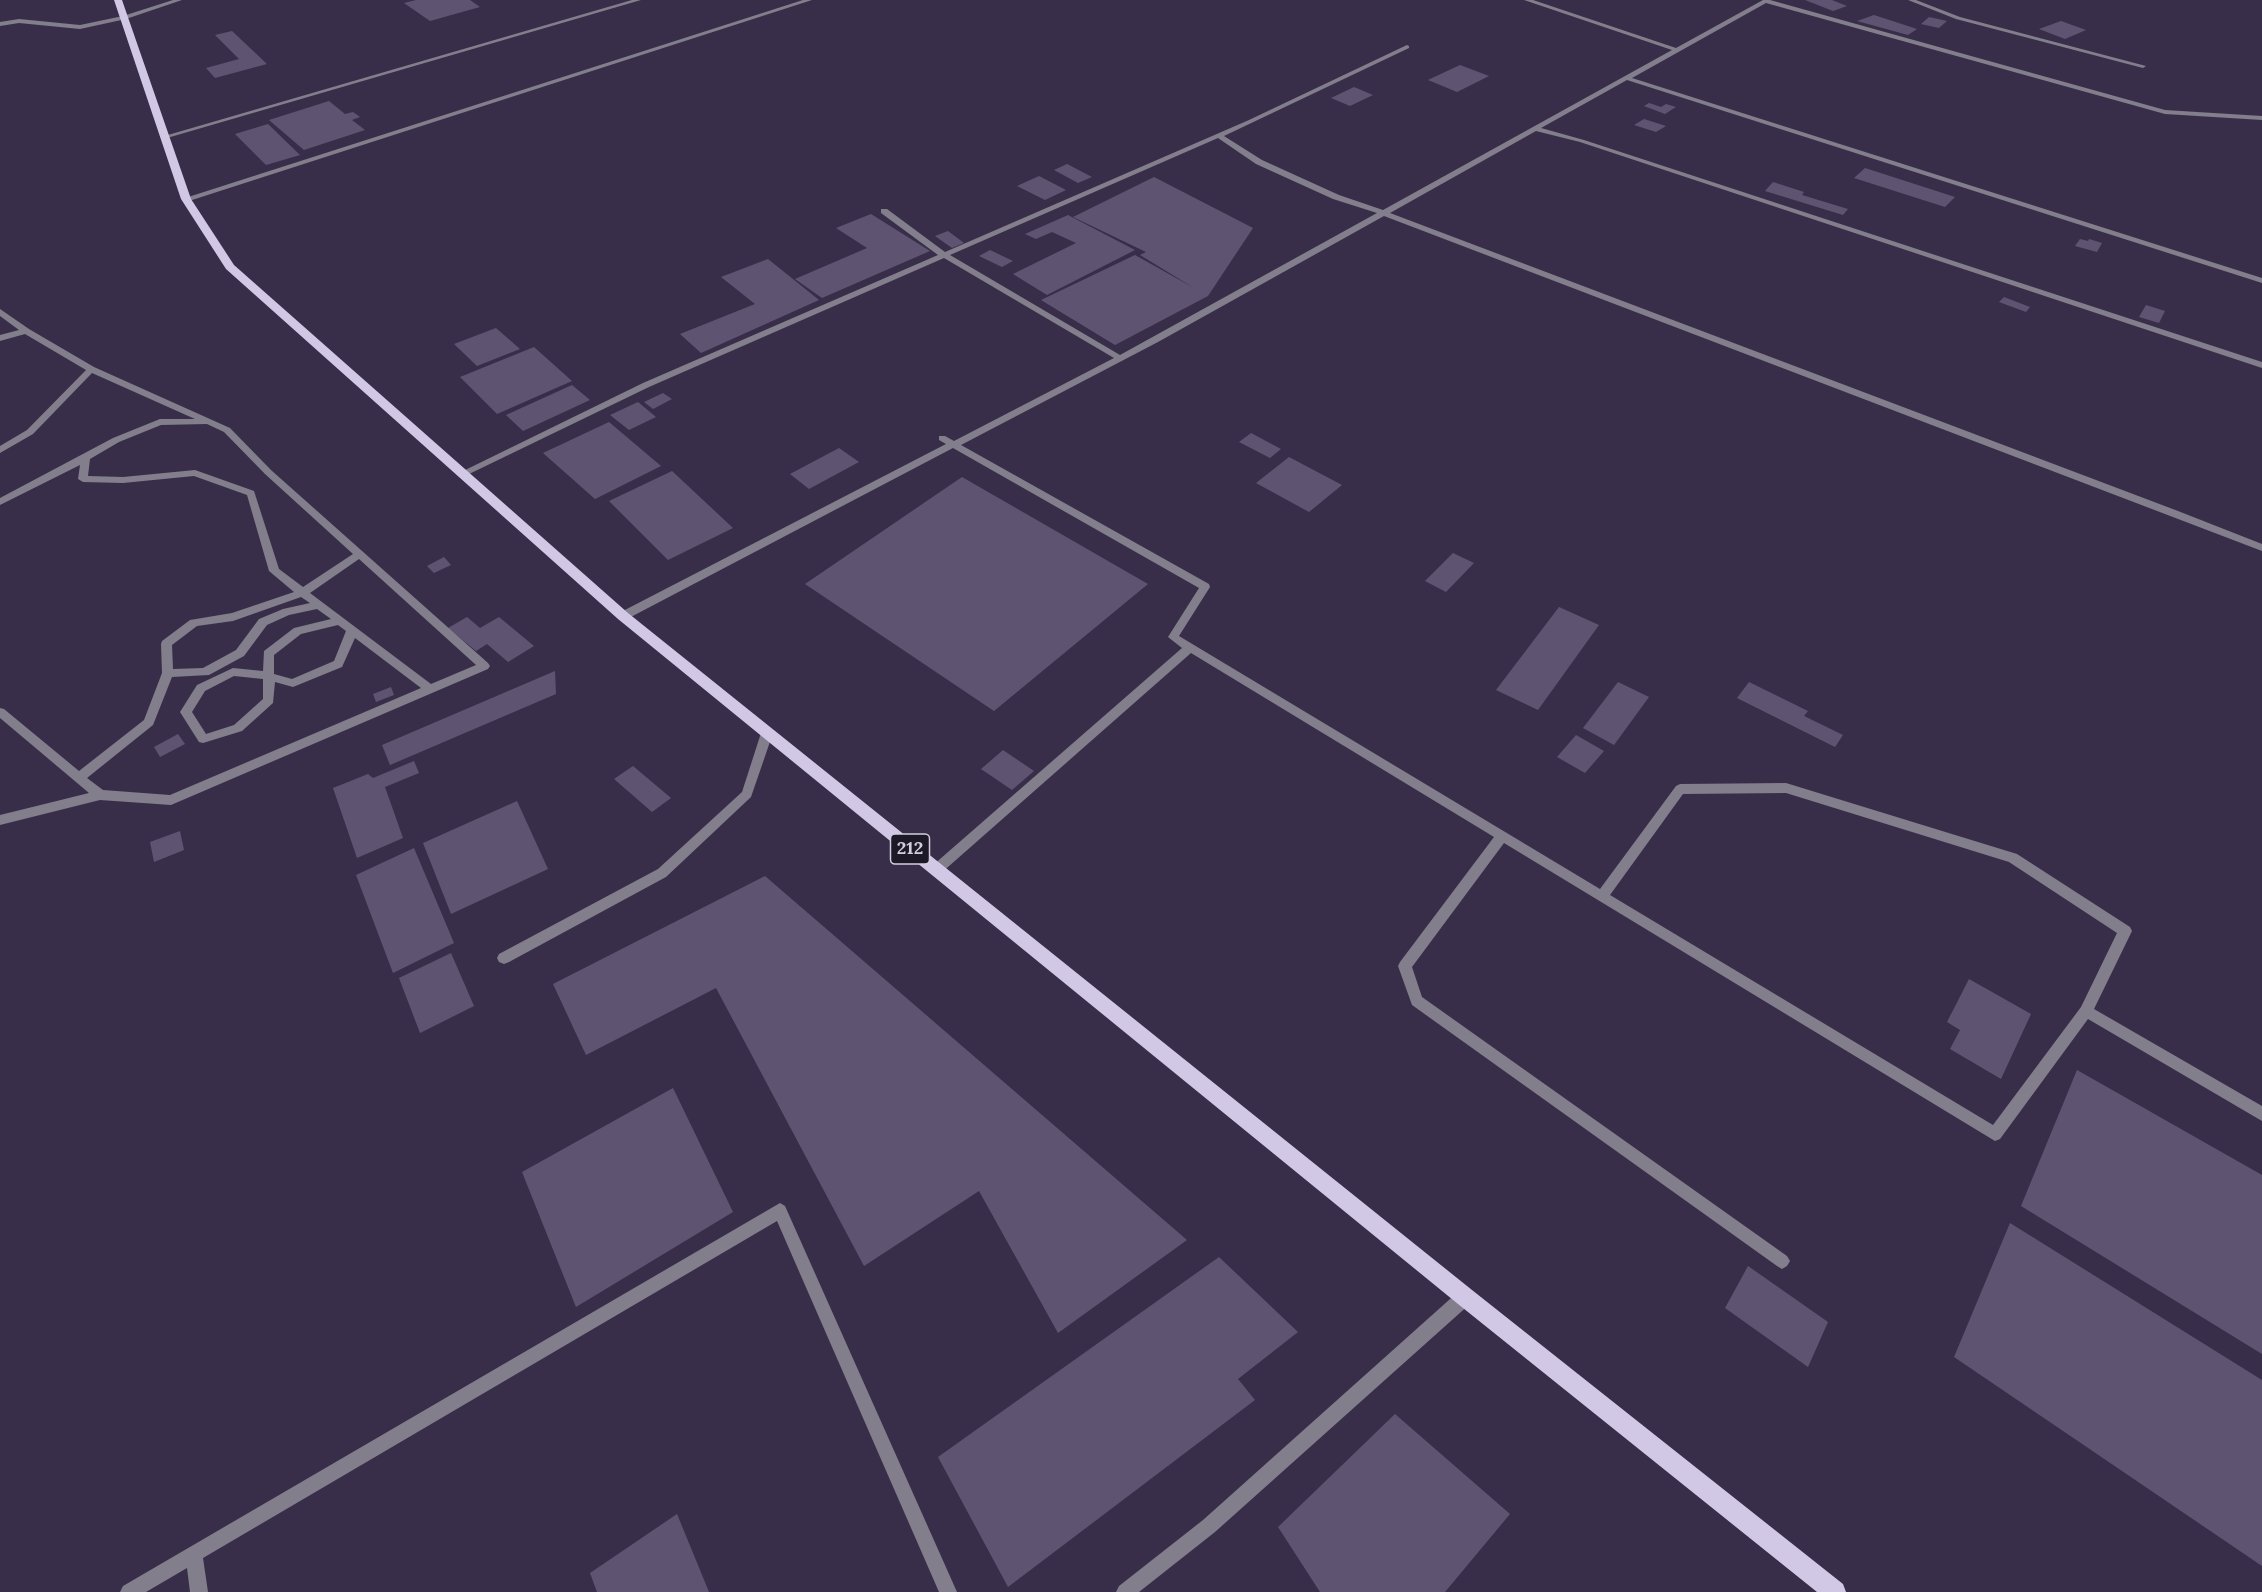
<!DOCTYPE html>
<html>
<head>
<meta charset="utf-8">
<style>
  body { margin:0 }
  canvas { display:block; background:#382e49 }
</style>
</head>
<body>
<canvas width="2262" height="1592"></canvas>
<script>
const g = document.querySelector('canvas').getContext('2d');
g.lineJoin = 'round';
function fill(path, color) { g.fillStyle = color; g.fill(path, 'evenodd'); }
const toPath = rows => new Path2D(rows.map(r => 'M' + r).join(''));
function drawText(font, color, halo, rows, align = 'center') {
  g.font = font + ' Lora,serif'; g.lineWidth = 5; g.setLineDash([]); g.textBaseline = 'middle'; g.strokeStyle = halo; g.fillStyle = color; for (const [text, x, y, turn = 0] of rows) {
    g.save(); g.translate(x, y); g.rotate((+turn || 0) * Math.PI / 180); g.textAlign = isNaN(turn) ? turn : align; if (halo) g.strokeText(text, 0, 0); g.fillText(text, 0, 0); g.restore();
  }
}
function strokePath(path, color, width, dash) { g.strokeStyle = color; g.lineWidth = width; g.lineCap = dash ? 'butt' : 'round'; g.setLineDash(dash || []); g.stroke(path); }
const building = toPath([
  [416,0,470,0,480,7,430,21,404,3],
  [1805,0,1832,0,1847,6,1833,11],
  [1874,15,1917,29,1908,35,1857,21],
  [1929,17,1947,21,1939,28,1921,24],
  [2061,21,2086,30,2065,39,2039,29],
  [232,31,267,64,215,78,206,68,239,59,215,35],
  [1460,65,1489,76,1457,92,1428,80],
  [1354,87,1373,95,1350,106,1331,98],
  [329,101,345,114,353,112,360,117,352,120,365,130,304,150,269,120],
  [1649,103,1661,107,1666,104,1676,107,1665,114,1644,106],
  [1644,119,1666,126,1656,132,1634,125],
  [268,124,300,155,266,165,235,134],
  [1067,164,1092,177,1078,183,1054,170],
  [1865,168,1955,197,1945,207,1854,178],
  [1039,176,1066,190,1045,200,1017,186],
  [1154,177,1253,228,1208,296,1115,345,1041,300,1135,255,1194,288,1140,255,1146,252,1073,217],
  [1773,182,1804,192,1802,195,1848,209,1843,215,1765,191],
  [871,214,930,251,822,298,795,279,867,248,836,228],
  [1068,215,1135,250,1047,295,1013,274,1076,243,1052,232,1036,239,1025,234],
  [948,231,964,243,952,248,935,236],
  [2080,239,2088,241,2089,239,2102,243,2097,252,2075,246],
  [990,250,1013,261,1002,267,979,256],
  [768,259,819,300,701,353,680,334,755,304,721,277],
  [2004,297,2030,307,2026,312,1999,302],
  [2146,305,2165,311,2159,323,2139,317],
  [496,328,520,349,477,366,454,344],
  [534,347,572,381,497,414,460,377],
  [572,385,590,400,523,431,506,415],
  [663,393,672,399,653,409,644,402],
  [638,402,656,417,629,430,610,415],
  [609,422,661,466,595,499,543,453],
  [1251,433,1281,449,1270,458,1239,442],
  [839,448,859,462,809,489,790,474],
  [1289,457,1342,485,1309,512,1256,483],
  [672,471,733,528,668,560,609,501],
  [962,477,1148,584,994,711,805,584],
  [1453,553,1474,563,1446,592,1425,581],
  [444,557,451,565,434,573,427,566],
  [1559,607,1599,625,1538,710,1496,690],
  [467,617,480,628,499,617,534,646,508,662,487,644,476,651,448,628],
  [555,671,556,694,390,765,382,745],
  [1618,682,1649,697,1614,745,1583,728],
  [1749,682,1808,711,1804,716,1843,735,1835,747,1737,698],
  [391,687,394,695,376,702,373,694],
  [178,734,185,744,160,757,154,747],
  [1576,735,1604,751,1585,773,1557,757],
  [1003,750,1034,771,1012,790,981,769],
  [414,761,419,773,385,787,403,838,357,858,333,788,368,774,373,778],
  [633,766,671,798,652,812,614,779],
  [517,801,548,869,451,914,423,843],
  [180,831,184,850,154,862,150,842],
  [414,848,454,943,393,973,356,875],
  [765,876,1187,1240,1058,1333,979,1191,864,1266,716,988,586,1055,553,984],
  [451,953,474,1006,420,1033,399,978],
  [1969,979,2031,1014,2001,1079,1950,1049,1960,1030,1947,1022],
  [2077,1070,2262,1175,2262,1354,2021,1206],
  [673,1088,733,1212,576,1307,522,1172],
  [2010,1223,2262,1380,2262,1566,1954,1357],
  [1219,1257,1298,1332,1238,1379,1255,1400,1008,1587,938,1457],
  [1748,1266,1828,1322,1808,1367,1725,1308],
  [1395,1414,1510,1514,1445,1592,1320,1592,1278,1527],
  [677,1514,709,1592,597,1592,590,1573]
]);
const street = toPath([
  [173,0,182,0,126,19,80,29,19,23,0,26,0,22,19,19,80,25,123,16,173,0],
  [632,0,641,0,167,138,161,137,632,0],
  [803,0,812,0,189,201,182,199,803,0],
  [1524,0,1533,0,1676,48,1763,0,1770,0,2165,110,2262,116,2262,120,2165,114,1766,3,1632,78,2262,278,2262,283,1627,80,1541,128,1584,140,2262,362,2262,368,1580,142,1536,131,1390,213,2178,511,2262,544,2262,551,1384,216,1158,342,961,445,1209,584,1210,587,1179,636,1600,889,1676,786,1680,784,1786,783,2017,854,2130,927,2132,931,2094,1009,2262,1106,2262,1121,2088,1019,2000,1139,1995,1141,1504,843,1412,967,1422,997,1787,1256,1790,1261,1787,1266,1782,1269,1777,1266,1412,1005,1398,966,1400,962,1494,837,1191,653,940,874,936,875,932,874,930,870,932,866,1182,648,1168,637,1199,588,953,448,627,619,619,619,618,616,619,613,946,444,939,440,939,436,945,436,954,441,1114,358,944,258,649,387,465,476,462,477,457,474,643,383,938,255,881,213,881,209,887,209,945,252,1249,120,1407,45,1409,46,1409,48,1224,136,1262,160,1339,195,1383,210,1672,50,1524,0],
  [1218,138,1256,164,1333,199,1377,213,1120,355,950,255,1218,138],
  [1786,793,2009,862,2117,933,2081,1007,1993,1125,1610,895,1683,794,1786,793],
  [1908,0,1916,0,1960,17,2146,66,2143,68,1956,19,1908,0],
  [0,309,29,329,94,367,230,428,271,470,488,663,490,666,488,669,171,805,100,800,0,825,0,815,89,793,0,718,0,708,4,709,79,771,144,720,162,673,161,644,162,641,190,620,232,613,294,592,269,571,247,495,194,476,123,483,83,482,78,479,80,465,0,505,0,498,113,438,160,419,195,419,92,373,33,434,0,453,0,446,27,430,86,370,25,334,0,341,0,335,19,330,0,316,0,309],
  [207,424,224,432,265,474,353,554,303,587,279,569,254,491,195,470,123,477,88,476,90,459,119,442,161,425,207,424],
  [359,559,476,665,431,684,310,593,359,559],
  [301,597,310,603,283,609,259,619,236,650,203,668,173,669,172,645,197,626,233,621,301,597],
  [317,609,331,619,294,628,264,651,263,671,233,668,197,685,180,712,199,742,203,743,242,731,273,703,275,682,293,687,342,667,355,638,421,688,170,795,103,790,87,778,153,725,172,677,209,675,244,656,267,625,289,615,317,609],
  [338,625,346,631,334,661,292,679,274,674,274,655,301,634,338,625],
  [234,676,263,679,263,699,234,725,206,734,192,712,205,691,234,676],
  [767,729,773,733,751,797,666,877,509,962,504,964,499,962,497,958,499,954,658,869,742,792,761,733,767,729],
  [780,1203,785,1206,957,1592,939,1592,777,1221,203,1558,208,1592,190,1592,187,1568,146,1592,120,1592,123,1586,780,1203],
  [1465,1289,1471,1291,1473,1297,1471,1303,1215,1532,1139,1592,1116,1592,1119,1586,1203,1520,1459,1291,1465,1289]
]);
const primary = toPath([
  [114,0,122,0,191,199,234,265,628,613,1472,1290,1843,1584,1846,1592,1817,1592,1458,1304,618,619,226,269,181,199,114,0]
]);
const shields = [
  [910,849,39]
];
const shieldNames = [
  ["212",910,849]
];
fill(building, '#5e5472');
fill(street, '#827e8c');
fill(primary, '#d1c8e5');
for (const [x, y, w] of shields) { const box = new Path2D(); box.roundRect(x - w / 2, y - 15, w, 30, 4.5); g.fillStyle = '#1d1926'; g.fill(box); strokePath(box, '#d3cedf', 1.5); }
drawText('bold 18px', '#d3cedf', null, shieldNames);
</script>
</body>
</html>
